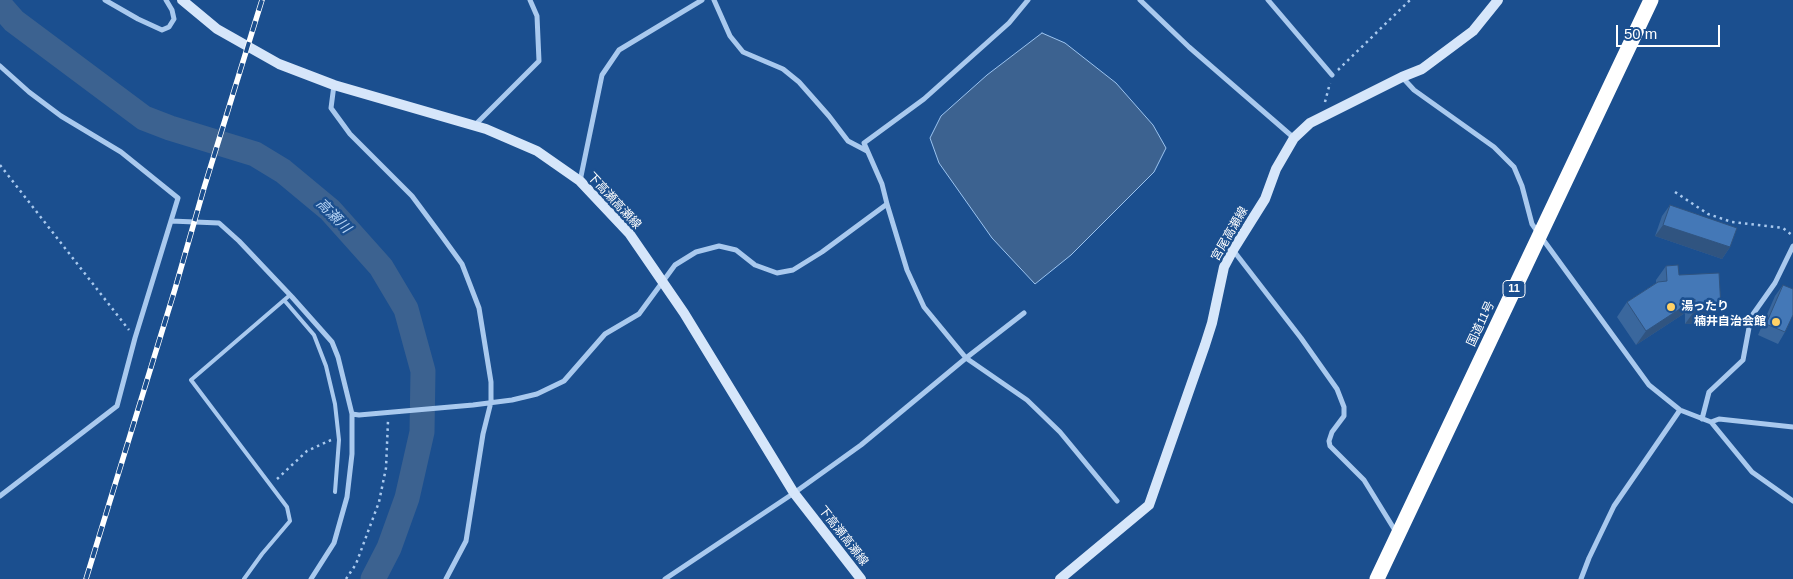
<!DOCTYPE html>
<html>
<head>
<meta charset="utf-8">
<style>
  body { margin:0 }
  #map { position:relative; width:1793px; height:579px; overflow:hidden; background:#1b4f8f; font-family:Arial,sans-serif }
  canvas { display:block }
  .scale { position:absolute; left:1616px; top:25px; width:104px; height:22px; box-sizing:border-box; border:2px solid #fff; border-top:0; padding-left:6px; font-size:15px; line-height:18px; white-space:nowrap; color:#fff; -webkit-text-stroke:4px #1b4f8f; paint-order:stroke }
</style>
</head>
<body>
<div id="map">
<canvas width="1793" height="579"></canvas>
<div class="scale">50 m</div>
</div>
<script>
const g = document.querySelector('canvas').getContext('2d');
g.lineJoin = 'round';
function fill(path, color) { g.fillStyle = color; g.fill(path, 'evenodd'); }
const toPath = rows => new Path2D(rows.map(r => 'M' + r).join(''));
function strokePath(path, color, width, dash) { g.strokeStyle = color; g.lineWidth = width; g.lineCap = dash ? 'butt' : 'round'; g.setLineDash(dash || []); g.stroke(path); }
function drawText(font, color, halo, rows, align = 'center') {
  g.font = font + ' Arial,"Noto Sans JP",sans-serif'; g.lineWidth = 5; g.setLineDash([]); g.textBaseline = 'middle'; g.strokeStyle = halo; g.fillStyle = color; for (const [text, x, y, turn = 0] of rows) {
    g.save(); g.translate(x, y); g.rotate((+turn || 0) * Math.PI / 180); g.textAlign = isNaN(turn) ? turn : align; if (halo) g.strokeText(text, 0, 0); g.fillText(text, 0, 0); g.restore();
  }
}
const water = toPath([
  [1042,33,1065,43,1116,83,1153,125,1166,148,1154,172,1071,255,1035,284,992,238,939,163,930,138,941,116,987,75,1042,33]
]);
const river = toPath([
  [0,5,14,21,144,118,170,128,255,154,283,171,330,210,381,267,406,309,423,371,422,432,407,498,389,548,373,579]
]);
const path = toPath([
  [1338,70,1410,0],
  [1325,102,1330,83],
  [0,165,129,330],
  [1675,192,1708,214,1732,222,1783,228,1793,236],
  [277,479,307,451,331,440],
  [346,579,356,564,379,502,386,468,388,421]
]);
const lane = toPath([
  [284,300,314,335,326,366,335,404,339,440,335,492],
  [244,579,262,554,290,521,287,507,191,380,290,295]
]);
const street = toPath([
  [105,0,138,19,162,30,169,27,174,19,172,10,166,0],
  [714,0,730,36,743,52,783,69,799,82,829,116,848,141,867,151],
  [1028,0,1009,23,924,99,864,143,882,184,887,204,907,270,924,307,966,358,1027,400,1060,432,1117,501],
  [1140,0,1189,47,1294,138],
  [1268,0,1332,75],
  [0,66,29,92,61,116,121,152,178,198,135,338,117,406,0,496],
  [1402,77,1414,90,1494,147,1514,167,1522,186,1532,224,1539,234,1649,385,1680,410,1711,422,1752,472,1793,501],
  [334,85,331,108,350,134,412,196,441,235,462,264,479,308,491,382,491,402,483,434,466,541,446,579],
  [475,125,539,61,537,16,530,0],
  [580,181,602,75,619,50,702,0],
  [171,221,219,223,239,241,292,297,332,342,338,357,352,414],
  [1233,250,1301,338,1337,389,1344,407,1344,416,1332,432,1329,441,1330,446,1364,480,1396,532],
  [1702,419,1709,392,1743,360,1751,317,1775,283,1793,246],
  [1711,422,1719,419,1793,427],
  [311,579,334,543,347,497,352,454,352,414,359,415,473,405,512,400,537,394,564,381,605,334,639,314,675,265,696,252,719,246,736,250,755,265,777,273,793,270,822,252,887,204],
  [665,579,794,493,861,445,966,358,1024,313],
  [1581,579,1589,558,1614,506,1680,410]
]);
const secondary = toPath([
  [182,0,217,29,279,64,334,85,486,129,537,151,580,181,629,233,684,313,794,493,861,579],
  [1060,579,1149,505,1205,345,1212,323,1224,267,1233,250,1265,199,1276,169,1294,138,1310,123,1402,77,1422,69,1473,31,1498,0]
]);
const highway = toPath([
  [1377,579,1651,0]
]);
const rail = toPath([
  [86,579,175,289,204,188,262,0]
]);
const wall = toPath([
  [1670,205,1730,247,1722,259,1655,236,1662,216],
  [1666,266,1679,275,1711,322,1685,324,1685,313,1636,345,1617,317,1627,302,1656,283,1656,280],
  [1783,285,1785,332,1778,344,1758,335,1775,296]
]);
const shadedWall = toPath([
  [1663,225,1730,247,1722,259,1655,236],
  [1695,299,1685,313,1636,345,1646,331],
  [1721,308,1711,322,1685,324,1695,310]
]);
const building = toPath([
  [1670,205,1737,228,1730,247,1663,225,1670,205],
  [1678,265,1679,275,1719,273,1721,308,1695,310,1695,299,1646,331,1627,302,1658,282,1667,281,1666,266,1678,265],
  [1783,285,1793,289,1793,315,1785,332,1766,324,1783,285]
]);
const markers = [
  [1671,307,5,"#ffd166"],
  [1776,322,5,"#ffd166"]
];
const shields = [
  [1514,289,22]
];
const shieldNames = [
  ["11",1514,289]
];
const streetNames = [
  ["下高瀬高瀬線",614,201,47],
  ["宮尾高瀬線",1230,234,-60],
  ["国道11号",1481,324,-65],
  ["下高瀬高瀬線",843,536,52]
];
const poiNames = [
  ["湯ったり",1681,307],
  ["楠井自治会館",1766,322,"right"]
];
const waterNames = [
  ["高瀬川",333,216,45]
];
fill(water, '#3c6290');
strokePath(water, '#9cc4f0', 1);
strokePath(river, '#3c6290', 25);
strokePath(path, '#a9c9ee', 2.5, [2.5, 4]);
strokePath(lane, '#a9c9ee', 4);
strokePath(street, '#a9c9ee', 5);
strokePath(secondary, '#d6e6fa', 10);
strokePath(highway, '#fff', 15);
strokePath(rail, '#fff', 5.5);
strokePath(rail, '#1b4f8f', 4, [11]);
fill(wall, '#3a679d');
fill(shadedWall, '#305480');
fill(building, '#4478b7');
strokePath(building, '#305480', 1);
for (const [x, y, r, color] of markers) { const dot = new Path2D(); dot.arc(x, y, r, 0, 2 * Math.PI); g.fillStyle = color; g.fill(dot); strokePath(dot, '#1b4f8f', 2); }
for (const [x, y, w] of shields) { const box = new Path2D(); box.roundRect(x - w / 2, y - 8.5, w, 17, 4); g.fillStyle = '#1b4f8f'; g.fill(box); strokePath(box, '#fff', 1); }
drawText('bold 11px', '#fff', null, shieldNames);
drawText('12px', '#fff', '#1b4f8f', streetNames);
drawText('bold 12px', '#fff', '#1b4f8f', poiNames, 'left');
drawText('italic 14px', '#b5d3f5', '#1b4f8f', waterNames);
</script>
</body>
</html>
